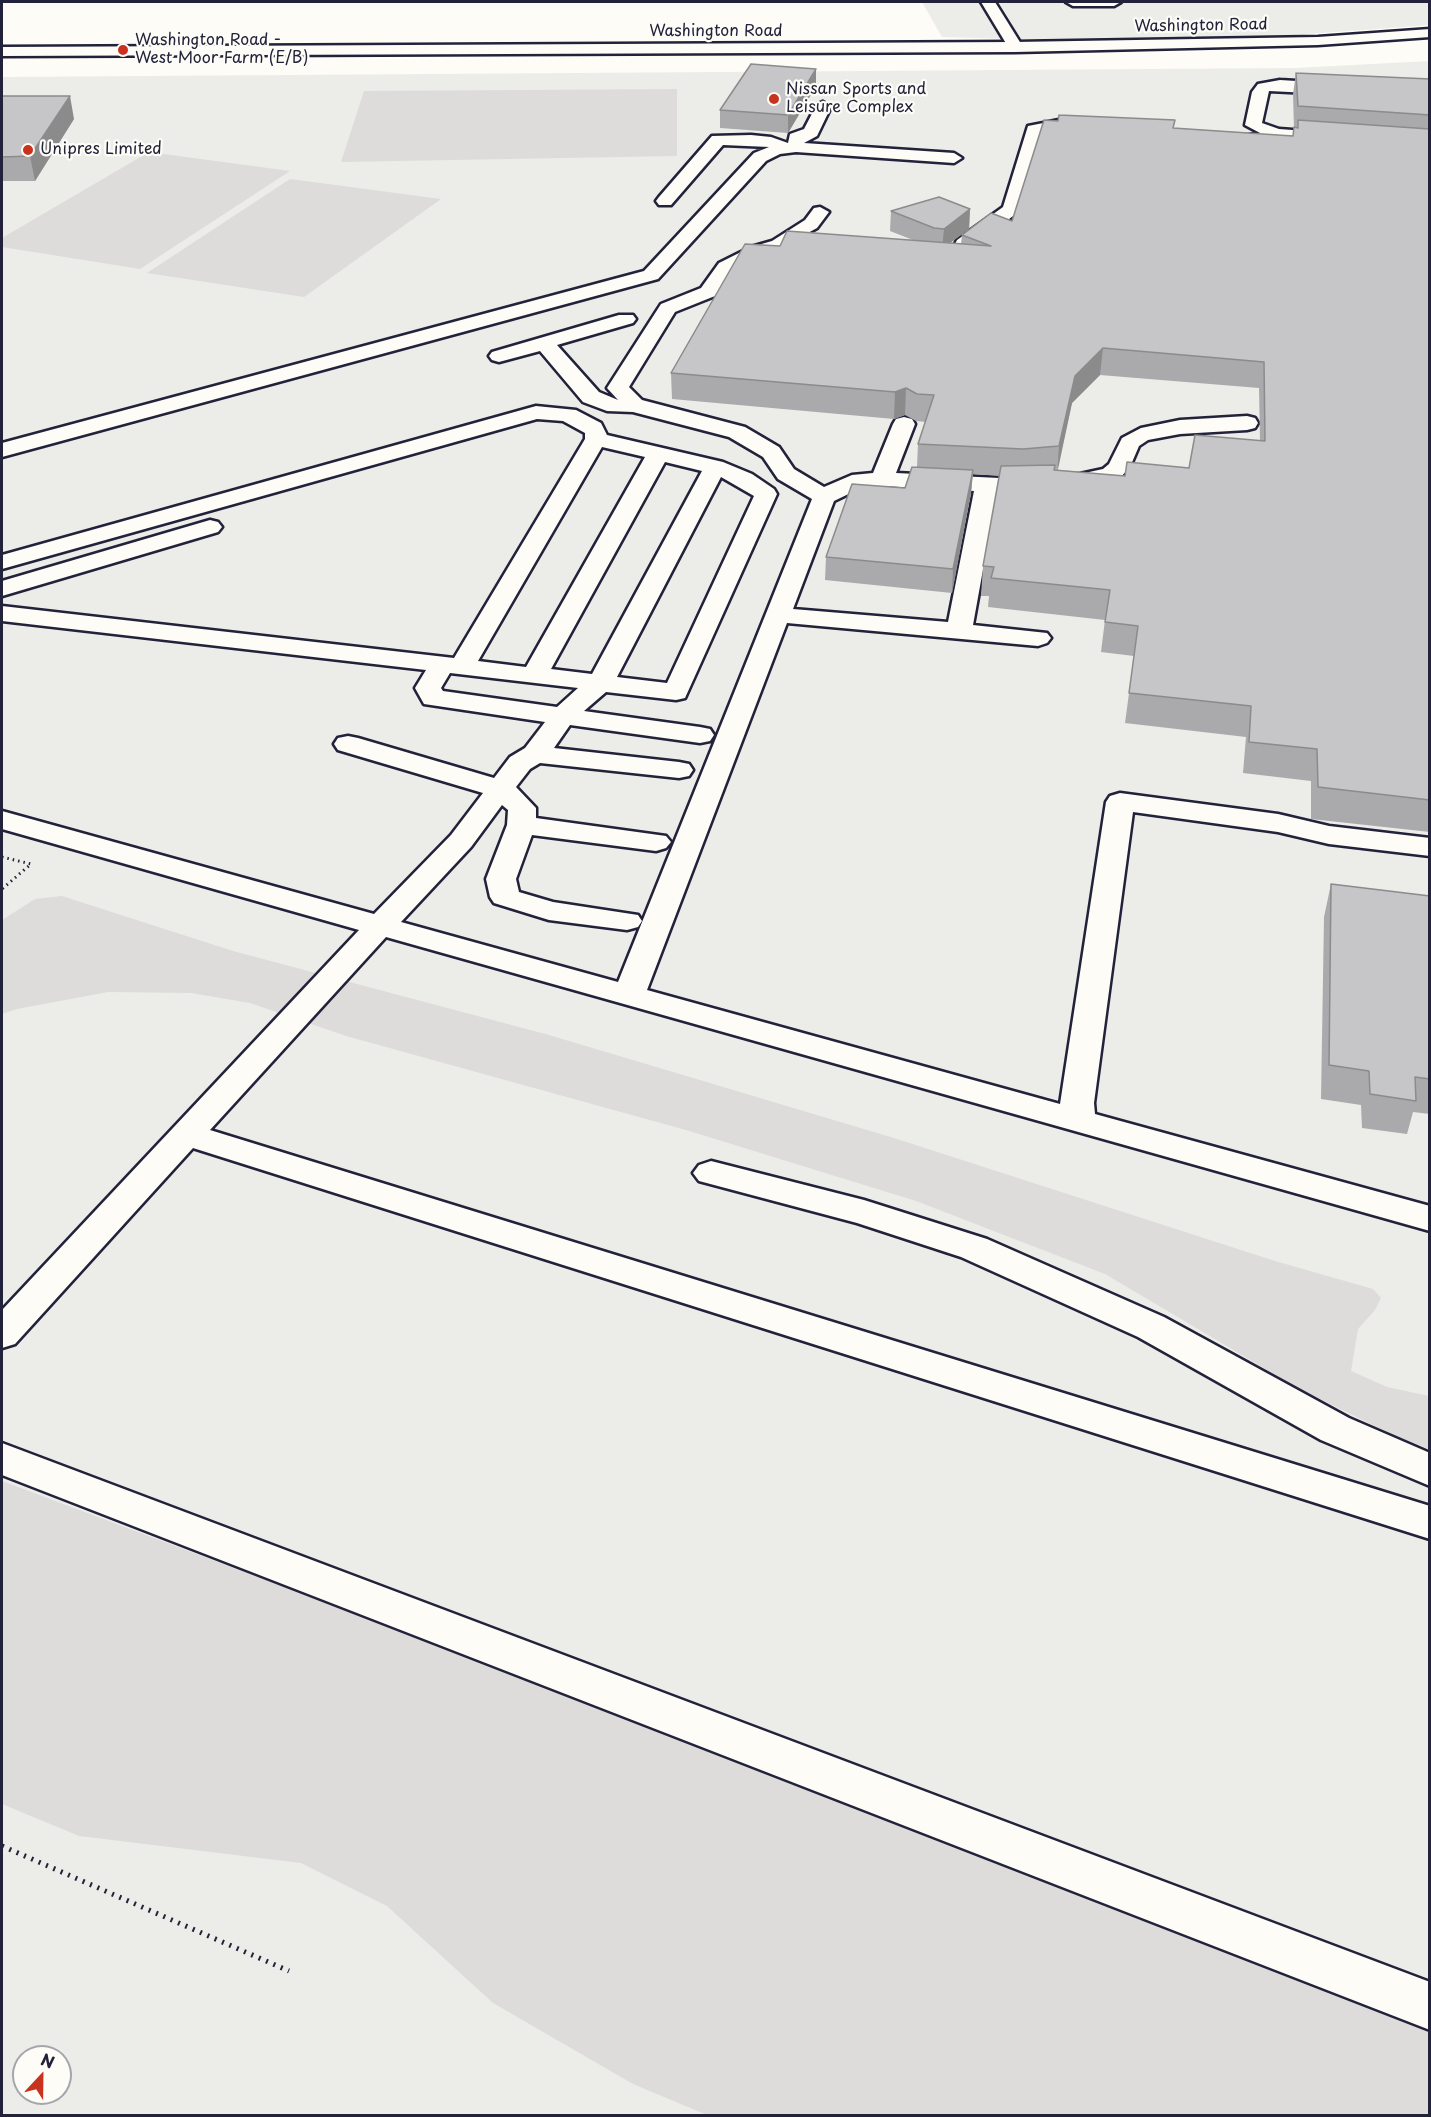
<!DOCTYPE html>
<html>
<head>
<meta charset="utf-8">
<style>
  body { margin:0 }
  #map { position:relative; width:1431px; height:2117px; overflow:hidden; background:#fdfcf7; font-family:"Playpen Sans",sans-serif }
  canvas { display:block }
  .frame { position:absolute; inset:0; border:3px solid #22223b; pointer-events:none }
  .north { position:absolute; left:12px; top:2045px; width:60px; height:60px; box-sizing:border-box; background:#fdfcf7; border:2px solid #a5a5ac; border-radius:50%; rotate:22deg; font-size:16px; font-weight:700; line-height:24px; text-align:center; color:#22223b }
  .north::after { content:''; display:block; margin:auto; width:21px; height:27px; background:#c8321e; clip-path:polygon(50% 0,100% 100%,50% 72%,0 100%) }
</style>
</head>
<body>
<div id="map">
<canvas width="1431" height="2117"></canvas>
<div class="frame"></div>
<div class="north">N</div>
</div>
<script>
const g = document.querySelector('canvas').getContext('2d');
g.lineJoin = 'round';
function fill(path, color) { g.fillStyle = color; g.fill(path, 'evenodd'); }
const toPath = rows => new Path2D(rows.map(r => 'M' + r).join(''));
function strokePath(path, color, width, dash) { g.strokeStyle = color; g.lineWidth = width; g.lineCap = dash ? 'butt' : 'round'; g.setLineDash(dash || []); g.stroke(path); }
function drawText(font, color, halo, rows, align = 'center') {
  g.font = font + ' "Playpen Sans",sans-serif'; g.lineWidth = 4.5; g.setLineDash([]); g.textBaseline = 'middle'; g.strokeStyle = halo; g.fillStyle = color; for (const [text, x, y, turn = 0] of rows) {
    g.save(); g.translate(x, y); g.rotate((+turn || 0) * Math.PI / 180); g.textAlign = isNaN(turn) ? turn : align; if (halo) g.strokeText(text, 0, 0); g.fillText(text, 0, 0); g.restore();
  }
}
const built = toPath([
  [922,2,1429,2,1430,25,1295,35,1181,39,1079,41,942,37],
  [1429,61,1429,2115,2,2115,2,77,1296,68],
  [24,2057,60,2057,60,2093,24,2093]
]);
const green = toPath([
  [677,89,677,156,341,162,364,91],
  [149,152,290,171,140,269,2,247,2,238],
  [290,179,441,199,304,297,147,273],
  [62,896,233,951,549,1035,894,1138,1275,1261,1373,1289,1381,1298,1375,1310,1358,1329,1351,1371,1387,1387,1429,1396,1429,1449,1393,1435,1296,1387,1105,1274,916,1201,686,1130,346,1036,250,1003,191,993,108,992,17,1009,2,1014,2,920,35,899],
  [2,1481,767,1768,1429,2024,1429,2115,707,2115,633,2084,493,2003,387,1906,301,1863,79,1836,2,1804]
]);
const pathFar1 = toPath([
  [2,857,31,864,2,889]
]);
const path = toPath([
  [2,1846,289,1971]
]);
const minor = toPath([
  [981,2,995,2,1023,47,1020,50,1010,50,981,2],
  [1066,2,1121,2,1114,6,1073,6,1066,2],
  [1280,80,1430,89,1430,99,1269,91,1262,123,1279,129,1430,140,1430,150,1277,139,1234,150,1223,148,1221,144,1223,140,1260,133,1245,125,1252,92,1258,84,1280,80],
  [823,102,831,107,817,136,804,143,954,153,962,158,954,163,796,152,780,154,766,161,658,279,2,457,2,443,644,271,754,153,769,147,723,145,671,205,659,205,656,201,659,197,712,136,751,135,771,137,788,143,790,134,804,129,817,104,823,102],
  [1064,119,1087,121,1095,126,1087,131,1064,129,1041,133,1017,213,971,248,957,248,955,244,957,240,1003,207,1028,126,1064,119],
  [820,207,829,212,817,228,795,240,831,244,833,248,831,252,780,251,765,255,733,271,715,296,675,312,629,387,642,400,745,427,779,447,794,469,824,487,852,475,873,473,893,424,896,419,904,417,912,419,915,424,896,473,1020,479,1080,474,1103,469,1109,464,1122,438,1141,428,1180,420,1247,416,1255,418,1258,423,1255,428,1247,430,1180,434,1148,440,1139,446,1130,467,1119,479,1080,488,1020,493,997,492,973,625,1047,633,1051,638,1047,643,1038,646,787,623,647,990,1060,1104,1106,802,1110,796,1120,793,1278,814,1329,826,1430,838,1430,856,1329,844,1278,832,1133,812,1094,1103,1095,1114,1430,1206,1430,1231,386,937,210,1130,1430,1506,1430,1539,193,1148,15,1344,2,1348,2,1310,359,930,2,829,2,811,374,914,451,835,483,793,338,750,334,744,338,738,348,736,358,738,494,778,510,757,525,748,545,722,424,704,415,688,426,670,2,621,2,606,454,658,585,439,585,433,563,421,537,419,2,569,2,555,536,406,576,410,601,423,607,435,723,462,752,474,774,489,777,494,685,698,676,700,606,692,584,711,700,727,710,729,714,735,710,741,700,743,570,725,554,748,679,762,689,764,693,770,689,776,679,778,540,763,530,769,516,787,536,808,536,818,666,836,671,842,666,848,656,851,532,835,516,879,519,892,553,902,638,915,642,921,638,927,627,930,549,920,494,903,490,897,486,879,507,825,508,810,502,805,471,847,401,922,618,982,812,499,778,479,763,457,729,437,633,412,607,411,583,402,540,351,499,362,492,360,489,356,492,352,619,315,633,315,636,319,633,323,557,345,599,392,618,400,607,388,661,304,701,288,719,263,751,247,772,241,805,220,814,208,820,207],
  [602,447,645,457,526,667,478,661,602,447],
  [665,462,702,471,592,674,551,669,665,462],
  [721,477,754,496,667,683,617,677,721,477],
  [882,486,974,491,948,622,793,609,834,501,863,487,882,486],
  [450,673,578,688,557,707,443,691,441,688,450,673],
  [210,520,218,522,222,527,218,532,2,596,2,581,210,520],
  [711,1161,864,1200,987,1239,1164,1317,1349,1418,1430,1453,1430,1486,1321,1440,1138,1337,961,1257,857,1223,699,1181,693,1173,699,1165,711,1161],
  [2,1443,1430,1982,1430,2030,2,1475,2,1443]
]);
const major = toPath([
  [1430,29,1430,37,1318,45,1015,52,2,56,2,47,1015,42,1318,37,1430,29]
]);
const wall = toPath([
  [816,69,816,86,788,133,720,128,720,110],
  [1296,73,1430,79,1430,832,1311,819,1311,781,1243,773,1246,737,1125,723,1134,656,1101,652,1105,620,988,607,989,596,981,596,983,566,1000,476,973,474,971,493,952,593,825,580,826,557,905,488,917,467,918,444,926,422,916,421,905,415,894,419,672,399,671,373,780,246,913,240,890,231,891,211,970,209,969,229,950,243,961,244,962,235,1012,221,1173,128,1293,136,1294,128,1293,94],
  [1100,375,1259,388,1260,441,1189,468,1125,476,1057,470,1072,403],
  [2,96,74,119,35,181,2,181],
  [1331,884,1430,896,1430,1114,1413,1112,1407,1134,1362,1128,1361,1105,1321,1099,1324,917]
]);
const shadedWall = toPath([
  [816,69,816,86,788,133,788,115],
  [70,96,74,119,35,181,30,156],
  [970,209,969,229,942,249,944,229],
  [1103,348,1100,375,1072,403,1057,474,1059,446,1075,376],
  [906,388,905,415,894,419,895,392],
  [973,470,971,493,952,593,953,569]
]);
const building = toPath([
  [751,64,816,69,788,115,720,110,751,64],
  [1296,73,1430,79,1430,115,1298,106,1296,73],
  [2,96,70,96,30,156,2,157,2,96],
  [1059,115,1175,120,1173,128,1293,136,1294,127,1298,128,1298,120,1430,129,1430,800,1318,787,1317,749,1249,742,1251,706,1129,693,1138,626,1105,622,1110,590,991,578,994,567,983,566,1001,466,1055,465,1054,470,1125,476,1127,462,1189,468,1195,435,1265,441,1264,362,1103,348,1075,376,1059,446,1023,449,918,444,934,395,917,394,906,388,895,392,671,373,745,244,780,246,787,231,991,246,962,235,991,213,1012,221,1044,120,1058,121,1059,115],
  [939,197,970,209,944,229,934,228,891,211,939,197],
  [912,467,973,470,953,569,826,557,852,484,905,488,912,467],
  [1331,884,1430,896,1430,1079,1415,1077,1416,1101,1370,1094,1369,1071,1329,1065,1331,884]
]);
const markers = [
  [123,50,6,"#c8321e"],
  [774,99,6,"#c8321e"],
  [28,150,6,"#c8321e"]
];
const farStreetnames = [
  ["Washington Road",1201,26,-1],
  ["Washington Road",716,32]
];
const farPoinames = [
  ["Washington Road -",135,41],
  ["West Moor Farm (E/B)",135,59],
  ["Nissan Sports and",786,90],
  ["Leisure Complex",786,108],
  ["Unipres Limited",40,150]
];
fill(built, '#ecece9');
fill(green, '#dddcdb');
strokePath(minor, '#22223b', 5);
strokePath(major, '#22223b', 5);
strokePath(pathFar1, '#22223b', 3, [1.5, 4]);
strokePath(path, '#22223b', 5, [2, 6]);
fill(minor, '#fdfcf7');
fill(major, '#fdfcf7');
fill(wall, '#aaaaac');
fill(shadedWall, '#8b8b8c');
fill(building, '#c6c6c8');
strokePath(building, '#8b8b8c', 1.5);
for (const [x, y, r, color] of markers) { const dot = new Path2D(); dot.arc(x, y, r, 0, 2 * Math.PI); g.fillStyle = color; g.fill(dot); strokePath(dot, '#fdfcf7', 2); }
drawText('16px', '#22223b', '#fdfcf7', farStreetnames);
drawText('16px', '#22223b', '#fdfcf7', farPoinames, 'left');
</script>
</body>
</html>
